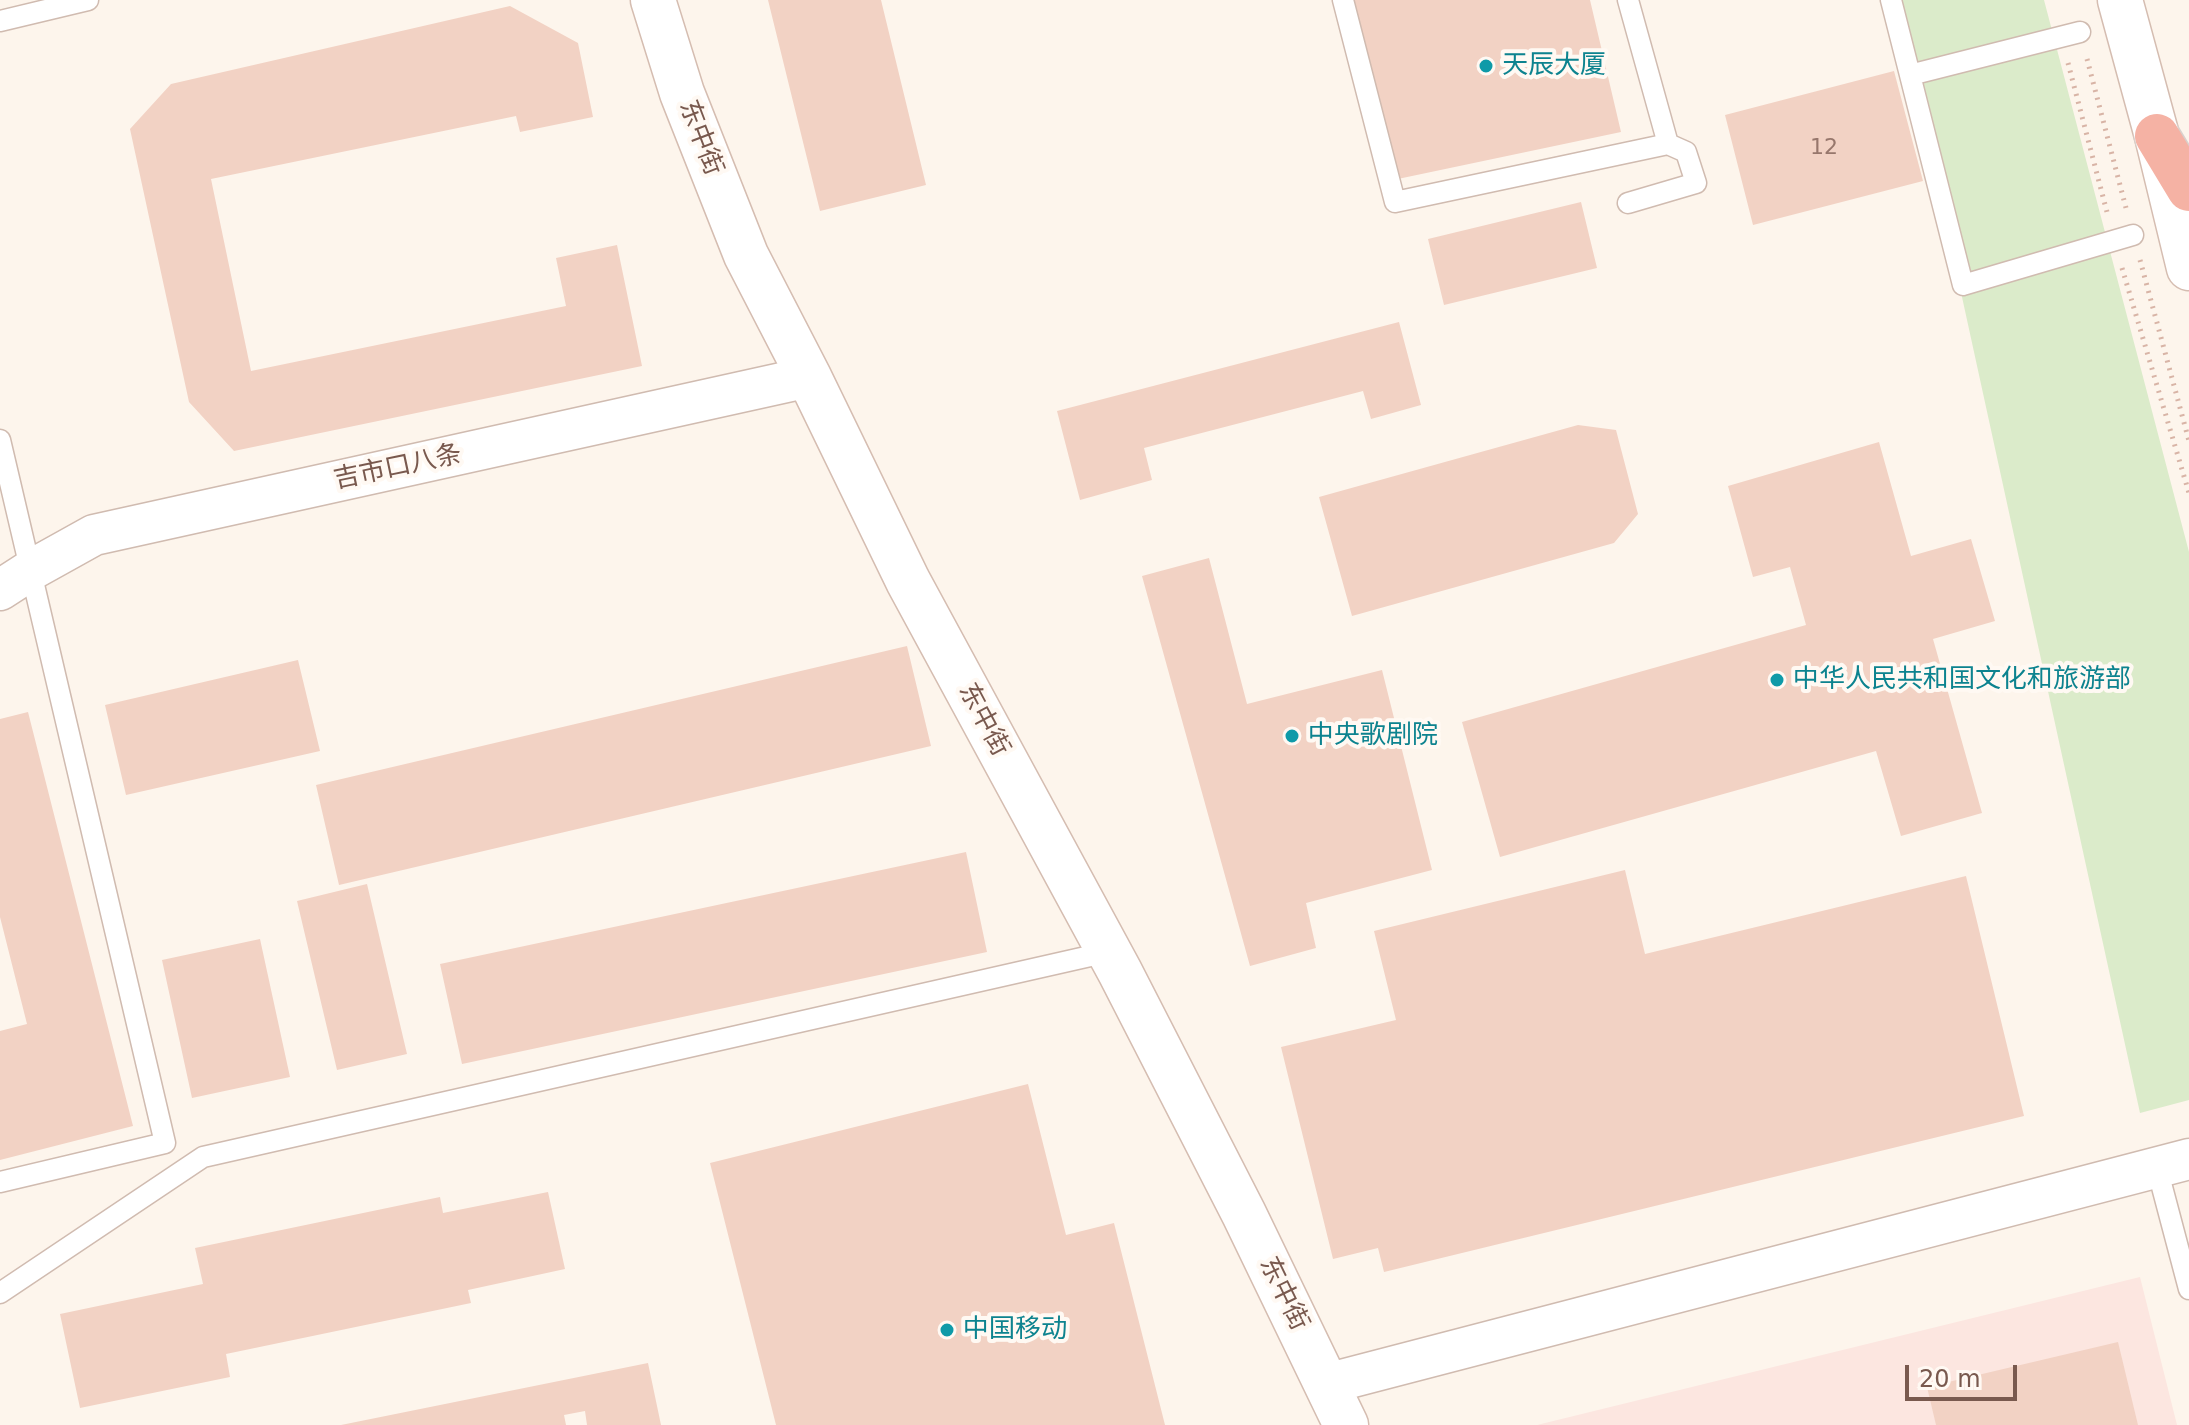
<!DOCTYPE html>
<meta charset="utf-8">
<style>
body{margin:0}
#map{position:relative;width:2189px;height:1425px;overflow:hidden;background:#fdf5ec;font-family:"DejaVu Sans",sans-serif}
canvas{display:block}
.scale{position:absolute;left:1905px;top:1365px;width:112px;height:36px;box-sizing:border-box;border:4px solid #79594e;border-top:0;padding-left:10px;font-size:24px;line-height:28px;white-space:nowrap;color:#79594e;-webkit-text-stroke:6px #fff9f3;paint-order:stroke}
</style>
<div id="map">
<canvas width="2189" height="1425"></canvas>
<div class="scale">20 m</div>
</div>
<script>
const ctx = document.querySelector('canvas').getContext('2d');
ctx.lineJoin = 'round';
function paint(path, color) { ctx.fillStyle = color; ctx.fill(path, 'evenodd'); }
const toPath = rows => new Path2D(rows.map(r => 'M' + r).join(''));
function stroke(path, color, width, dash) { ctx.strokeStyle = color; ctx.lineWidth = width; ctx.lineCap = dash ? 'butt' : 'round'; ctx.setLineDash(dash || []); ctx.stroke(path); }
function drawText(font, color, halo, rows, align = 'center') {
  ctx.font = font + ' "DejaVu Sans","Noto Sans SC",sans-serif'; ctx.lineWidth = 8; ctx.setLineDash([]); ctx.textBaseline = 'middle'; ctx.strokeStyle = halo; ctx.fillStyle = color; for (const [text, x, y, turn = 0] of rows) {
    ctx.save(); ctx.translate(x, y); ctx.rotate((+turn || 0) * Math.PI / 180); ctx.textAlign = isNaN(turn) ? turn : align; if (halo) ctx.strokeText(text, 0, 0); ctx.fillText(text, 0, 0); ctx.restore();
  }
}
paint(toPath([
 [2140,1277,2177,1425,1537,1425]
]), '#fce6e0');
paint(toPath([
 [1895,0,2044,0,2189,552,2189,1100,2140,1113,1909,54]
]), '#dbebca');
paint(toPath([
 [768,0,881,0,926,185,820,211],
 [1352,0,1590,0,1621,132,1393,180],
 [510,6,578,43,593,117,520,132,516,116,211,179,251,371,566,306,556,258,617,245,642,366,234,451,189,402,130,129,171,84],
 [1894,71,1923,181,1753,225,1725,115],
 [1581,202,1597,268,1444,305,1428,239],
 [1399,322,1421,405,1371,419,1363,391,1144,448,1152,480,1080,500,1057,411],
 [1578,425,1616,430,1638,514,1614,543,1352,616,1319,497],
 [1879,442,1911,556,1971,539,1995,621,1933,639,1982,813,1901,836,1876,751,1500,857,1462,722,1806,625,1790,567,1753,577,1728,486],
 [1209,558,1247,704,1382,670,1432,870,1306,903,1316,948,1250,966,1142,576],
 [907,646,931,746,339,885,316,785],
 [298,660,320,751,126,795,105,705],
 [28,712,133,1126,0,1160,0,1031,27,1024,0,917,0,719],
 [966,852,987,952,462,1064,440,964],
 [1625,870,1645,954,1966,876,2024,1116,1384,1272,1378,1248,1333,1259,1281,1047,1396,1020,1374,931],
 [367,884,407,1054,337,1070,297,901],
 [260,939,290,1077,192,1098,162,960],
 [1028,1084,1066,1235,1114,1223,1165,1425,776,1425,710,1163],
 [548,1192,565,1269,468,1290,471,1303,226,1354,230,1377,80,1408,60,1314,203,1284,195,1248,440,1197,443,1213],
 [2118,1342,2138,1425,1936,1425,1927,1387],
 [648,1363,661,1425,587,1425,585,1411,564,1415,566,1425,341,1425]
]), '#f2d2c4');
const lane = toPath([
 [1343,0,1395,202,1668,144,1628,0],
 [1891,0,1910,75,2080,32],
 [0,21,88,0],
 [1910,75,1963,285,2133,235],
 [1628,203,1696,183,1686,152,1668,144],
 [0,440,165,1143,0,1182],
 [2157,1168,2189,1289],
 [0,1293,203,1157,1108,952]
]);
const street = toPath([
 [0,590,31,570,94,535,809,377],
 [1326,1384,2189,1159]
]);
const secondary = toPath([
 [653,0,682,93,746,255,809,377,908,581,1120,972,1244,1214,1346,1425],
 [2120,0,2157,136,2189,268]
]);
const highway = toPath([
 [2157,136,2189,189]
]);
stroke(lane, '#d0bbb0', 23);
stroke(street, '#d0bbb0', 43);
stroke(secondary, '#d5bdb1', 47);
stroke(highway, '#d9d1cd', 47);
stroke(toPath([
 [2087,59,2126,208],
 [2068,63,2108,216],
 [2140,260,2189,441],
 [2122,268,2189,493]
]), '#d8b4a6', 5, [2, 6]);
stroke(lane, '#fff', 20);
stroke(street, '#fff', 40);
stroke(secondary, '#fff', 44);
stroke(highway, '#f5b2a4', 44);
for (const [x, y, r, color] of [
 [1486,66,8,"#0f9aa8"],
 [1777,680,8,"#0f9aa8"],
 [1292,736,8,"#0f9aa8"],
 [947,1330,8,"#0f9aa8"]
]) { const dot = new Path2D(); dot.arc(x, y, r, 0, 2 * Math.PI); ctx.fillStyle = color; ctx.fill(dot); stroke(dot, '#fff9f3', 3); }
drawText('22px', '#97776c', null, [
 ["12",1824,148]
]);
drawText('26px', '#0d838f', '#fff9f3', [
 ["天辰大厦",1502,66],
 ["中华人民共和国文化和旅游部",1793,680],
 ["中央歌剧院",1308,736],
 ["中国移动",963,1330]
], 'left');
drawText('26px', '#79594e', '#fff9f3', [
 ["东中街",700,138,69],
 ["吉市口八条",398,468,-12],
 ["东中街",983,720,62],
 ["东中街",1283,1294,64]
]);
</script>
